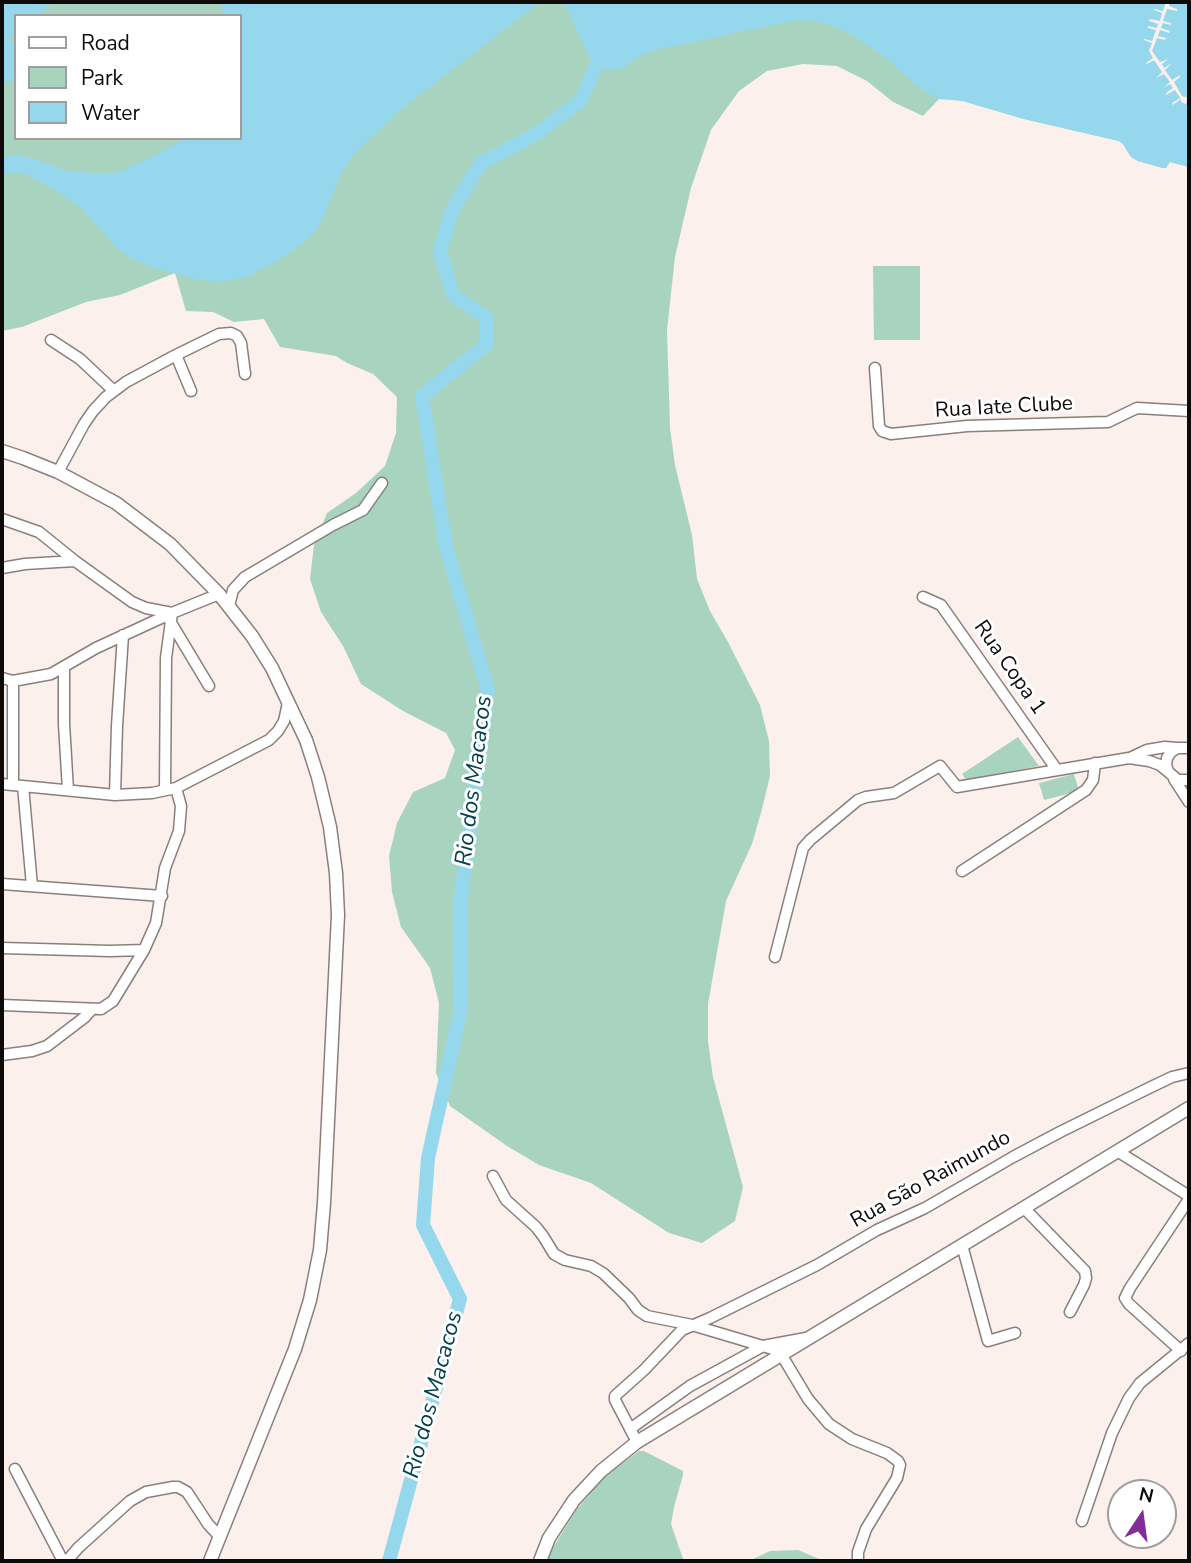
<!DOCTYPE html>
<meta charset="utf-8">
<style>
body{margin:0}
#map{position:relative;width:1191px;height:1563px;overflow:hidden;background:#fbf0ec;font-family:"Nunito Sans",sans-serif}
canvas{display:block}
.frame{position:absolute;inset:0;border:4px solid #0e0a09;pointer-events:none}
.legend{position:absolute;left:14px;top:14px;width:228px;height:126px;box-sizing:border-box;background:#fff;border:2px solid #9f9d9d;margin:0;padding:9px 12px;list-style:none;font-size:21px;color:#0e0a09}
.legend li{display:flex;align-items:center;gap:14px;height:35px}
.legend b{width:35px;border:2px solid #9f9d9d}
.north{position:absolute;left:1107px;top:1479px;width:70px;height:70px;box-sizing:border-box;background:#fff;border:2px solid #9f9d9d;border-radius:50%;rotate:13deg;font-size:19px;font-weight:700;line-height:28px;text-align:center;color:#0e0a09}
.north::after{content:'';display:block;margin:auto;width:24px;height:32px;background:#832b98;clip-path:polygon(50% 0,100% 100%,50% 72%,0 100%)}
</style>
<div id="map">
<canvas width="1191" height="1563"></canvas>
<div class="frame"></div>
<ul class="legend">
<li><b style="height:9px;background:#fff"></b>Road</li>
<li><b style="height:19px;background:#a8d4bf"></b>Park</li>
<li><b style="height:19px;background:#95d7ec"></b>Water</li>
</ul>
<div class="north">N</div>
</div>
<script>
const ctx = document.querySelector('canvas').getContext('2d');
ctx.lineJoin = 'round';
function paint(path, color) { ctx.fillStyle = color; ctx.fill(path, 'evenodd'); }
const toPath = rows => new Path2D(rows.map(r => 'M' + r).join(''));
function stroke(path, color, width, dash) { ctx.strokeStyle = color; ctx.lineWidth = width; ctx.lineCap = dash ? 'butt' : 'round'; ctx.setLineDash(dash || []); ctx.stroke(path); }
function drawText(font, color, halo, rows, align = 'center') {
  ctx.font = font + ' "Nunito Sans",sans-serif'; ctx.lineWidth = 6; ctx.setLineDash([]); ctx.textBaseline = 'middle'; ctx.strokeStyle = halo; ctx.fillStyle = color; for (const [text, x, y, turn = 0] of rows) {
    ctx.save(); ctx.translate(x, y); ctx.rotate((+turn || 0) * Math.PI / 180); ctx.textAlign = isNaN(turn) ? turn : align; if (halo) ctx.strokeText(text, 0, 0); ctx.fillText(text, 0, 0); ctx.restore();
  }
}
paint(toPath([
 [2,2,683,2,797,6,1189,167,1170,162,1166,168,1163,168,1138,161,1131,157,1123,144,1119,141,1024,119,956,99,939,99,923,116,893,102,867,81,837,66,803,64,767,71,739,91,711,130,691,188,675,257,667,330,670,428,675,465,692,535,697,579,710,611,728,642,760,705,769,741,770,776,762,809,752,844,726,901,708,1004,708,1041,713,1077,743,1187,735,1221,702,1243,669,1233,591,1183,539,1165,507,1146,450,1106,436,1073,439,1003,430,968,401,927,392,892,389,856,397,823,413,792,445,778,455,750,446,733,403,711,361,684,343,646,321,612,310,579,314,545,327,513,356,493,385,466,396,433,397,397,373,374,347,363,336,356,280,347,264,319,234,322,213,312,186,311,175,273,120,295,86,302,22,327,2,331],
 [16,16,240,16,240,138,16,138],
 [873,266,920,266,920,340,874,340],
 [1018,737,1039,766,966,780,962,774],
 [1074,774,1079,791,1044,800,1039,783],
 [639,1451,644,1451,683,1471,683,1475,674,1507,671,1524,683,1559,685,1561,546,1561,549,1554,577,1509,604,1477],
 [798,1550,824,1561,749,1561,770,1551]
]), '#a8d4bf');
paint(toPath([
 [2,2,54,2,37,16,16,16,16,31,9,38,16,48,16,75,11,81,4,83,2,83],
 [220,2,540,2,399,111,353,155,341,173,323,218,315,232,301,245,275,262,247,277,219,282,195,279,155,268,134,260,119,250,84,211,63,195,26,174,2,173,2,158,11,155,21,155,69,171,104,174,120,172,136,164,154,156,186,138,240,138,240,16,225,16],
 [564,2,1189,2,1189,167,1170,162,1166,168,1163,168,1138,161,1131,157,1123,144,1119,141,1024,119,963,101,939,99,922,90,882,55,851,34,836,27,815,21,797,20,655,50,639,56,625,67,615,70,605,69,596,66,590,59]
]), '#95d7ec');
paint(toPath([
 [1166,2,1170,2,1169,6,1177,9,1177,11,1167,9,1163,21,1171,23,1171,25,1163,23,1161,28,1170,31,1169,33,1160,30,1158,36,1166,38,1165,40,1157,38,1152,51,1160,62,1168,59,1162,64,1164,68,1172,63,1165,70,1172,80,1180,75,1180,77,1174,82,1182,96,1189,98,1189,101,1187,101,1186,104,1181,102,1181,99,1173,105,1172,103,1180,98,1175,90,1166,95,1166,93,1173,88,1170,84,1163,88,1170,82,1164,74,1156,78,1162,72,1154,60,1147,64,1146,63,1153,58,1149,51,1152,43,1144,40,1144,39,1152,41,1156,30,1148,28,1148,26,1157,28,1158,24,1149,21,1150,19,1160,21,1162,13,1154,10,1154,9,1163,11]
]), '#fbf0ec');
stroke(toPath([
 [389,1561,460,1299,423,1225,428,1158,461,1010,460,904,488,690,446,547,422,396,487,344,487,318,453,295,440,251,452,210,481,163,538,133,581,100,596,66]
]), '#95d7ec', 14);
const minor = toPath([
 [51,340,80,359,114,391],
 [176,355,191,391],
 [875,368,879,426,882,431,891,434,967,426,1108,422,1137,408,1189,411],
 [58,472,84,424,93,411,106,397,126,382,176,355,219,334,231,333,237,336,241,343,245,374],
 [2,519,39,532,75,561,132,602,146,608,172,613,166,658,165,790],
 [2,568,25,564,75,561],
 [923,597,941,605,1057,770],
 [229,606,233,590,245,577,333,525,363,510,382,483],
 [170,621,209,686],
 [64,668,64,724,68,790],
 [2,678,13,681,51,674,96,648,172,613,219,594],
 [13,681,13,785],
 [1130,758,1147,750,1165,747,1177,748],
 [1168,771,1166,765,1167,758,1171,752,1177,748,1189,748],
 [1174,779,1189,802],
 [2,784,115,795,152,793,176,788,269,740,278,731,284,721,288,703],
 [23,786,32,886],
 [115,795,117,726,123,635],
 [962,871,1086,790,1093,780,1095,763],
 [2,884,162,896],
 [2,948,110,951,144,950],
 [775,957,803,848,810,840,858,800,866,797,894,793,940,766,957,787,1129,758,1149,761,1160,765,1178,780,1189,780],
 [2,1005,101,1009,113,1001,144,950,156,923,165,868,179,831,181,806,176,788],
 [2,1055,32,1051,47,1046,85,1017,92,1009],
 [1117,1151,1189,1196],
 [493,1176,506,1200,536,1227,543,1236,554,1254,565,1260,591,1266,603,1273,629,1298,638,1310,647,1316,692,1325,776,1350,781,1354,808,1399,829,1424,852,1439,887,1453,898,1461,900,1465,897,1478,866,1529,858,1552,858,1561],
 [1024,1208,1085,1271,1086,1278,1084,1285,1070,1312],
 [962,1245,988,1341,1015,1333],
 [1181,1351,1129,1304,1125,1298,1130,1288,1189,1199],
 [630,1429,690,1386,763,1346,806,1338],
 [637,1442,615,1400,615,1396,644,1370,682,1330,710,1318,817,1265,877,1230,925,1208,1013,1157,1060,1132,1149,1088,1172,1077,1189,1073],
 [15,1469,63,1561],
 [1082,1521,1112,1433,1129,1398,1140,1383,1189,1343],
 [67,1561,78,1548,130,1501,146,1492,173,1487,178,1487,187,1492,208,1524,220,1537]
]);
const major = toPath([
 [2,451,23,458,58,472,116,503,170,544,219,594,252,636,272,668,306,740,318,777,330,827,336,873,338,915,324,1203,320,1250,310,1300,295,1349,210,1561],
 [540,1561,549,1538,574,1500,601,1471,637,1442,1189,1108]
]);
stroke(minor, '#897f7c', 13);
stroke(major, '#897f7c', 15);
stroke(minor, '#fff', 10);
stroke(major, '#fff', 12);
drawText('21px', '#0e0a09', '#fff', [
 ["Rua Iate Clube",1004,408,-3],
 ["Rua Copa 1",1009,668,55],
 ["Rua São Raimundo",931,1180,-29]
]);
drawText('italic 23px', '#044150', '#fff', [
 ["Rio dos Macacos",475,781,-83],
 ["Rio dos Macacos",434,1395,-75]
]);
</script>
